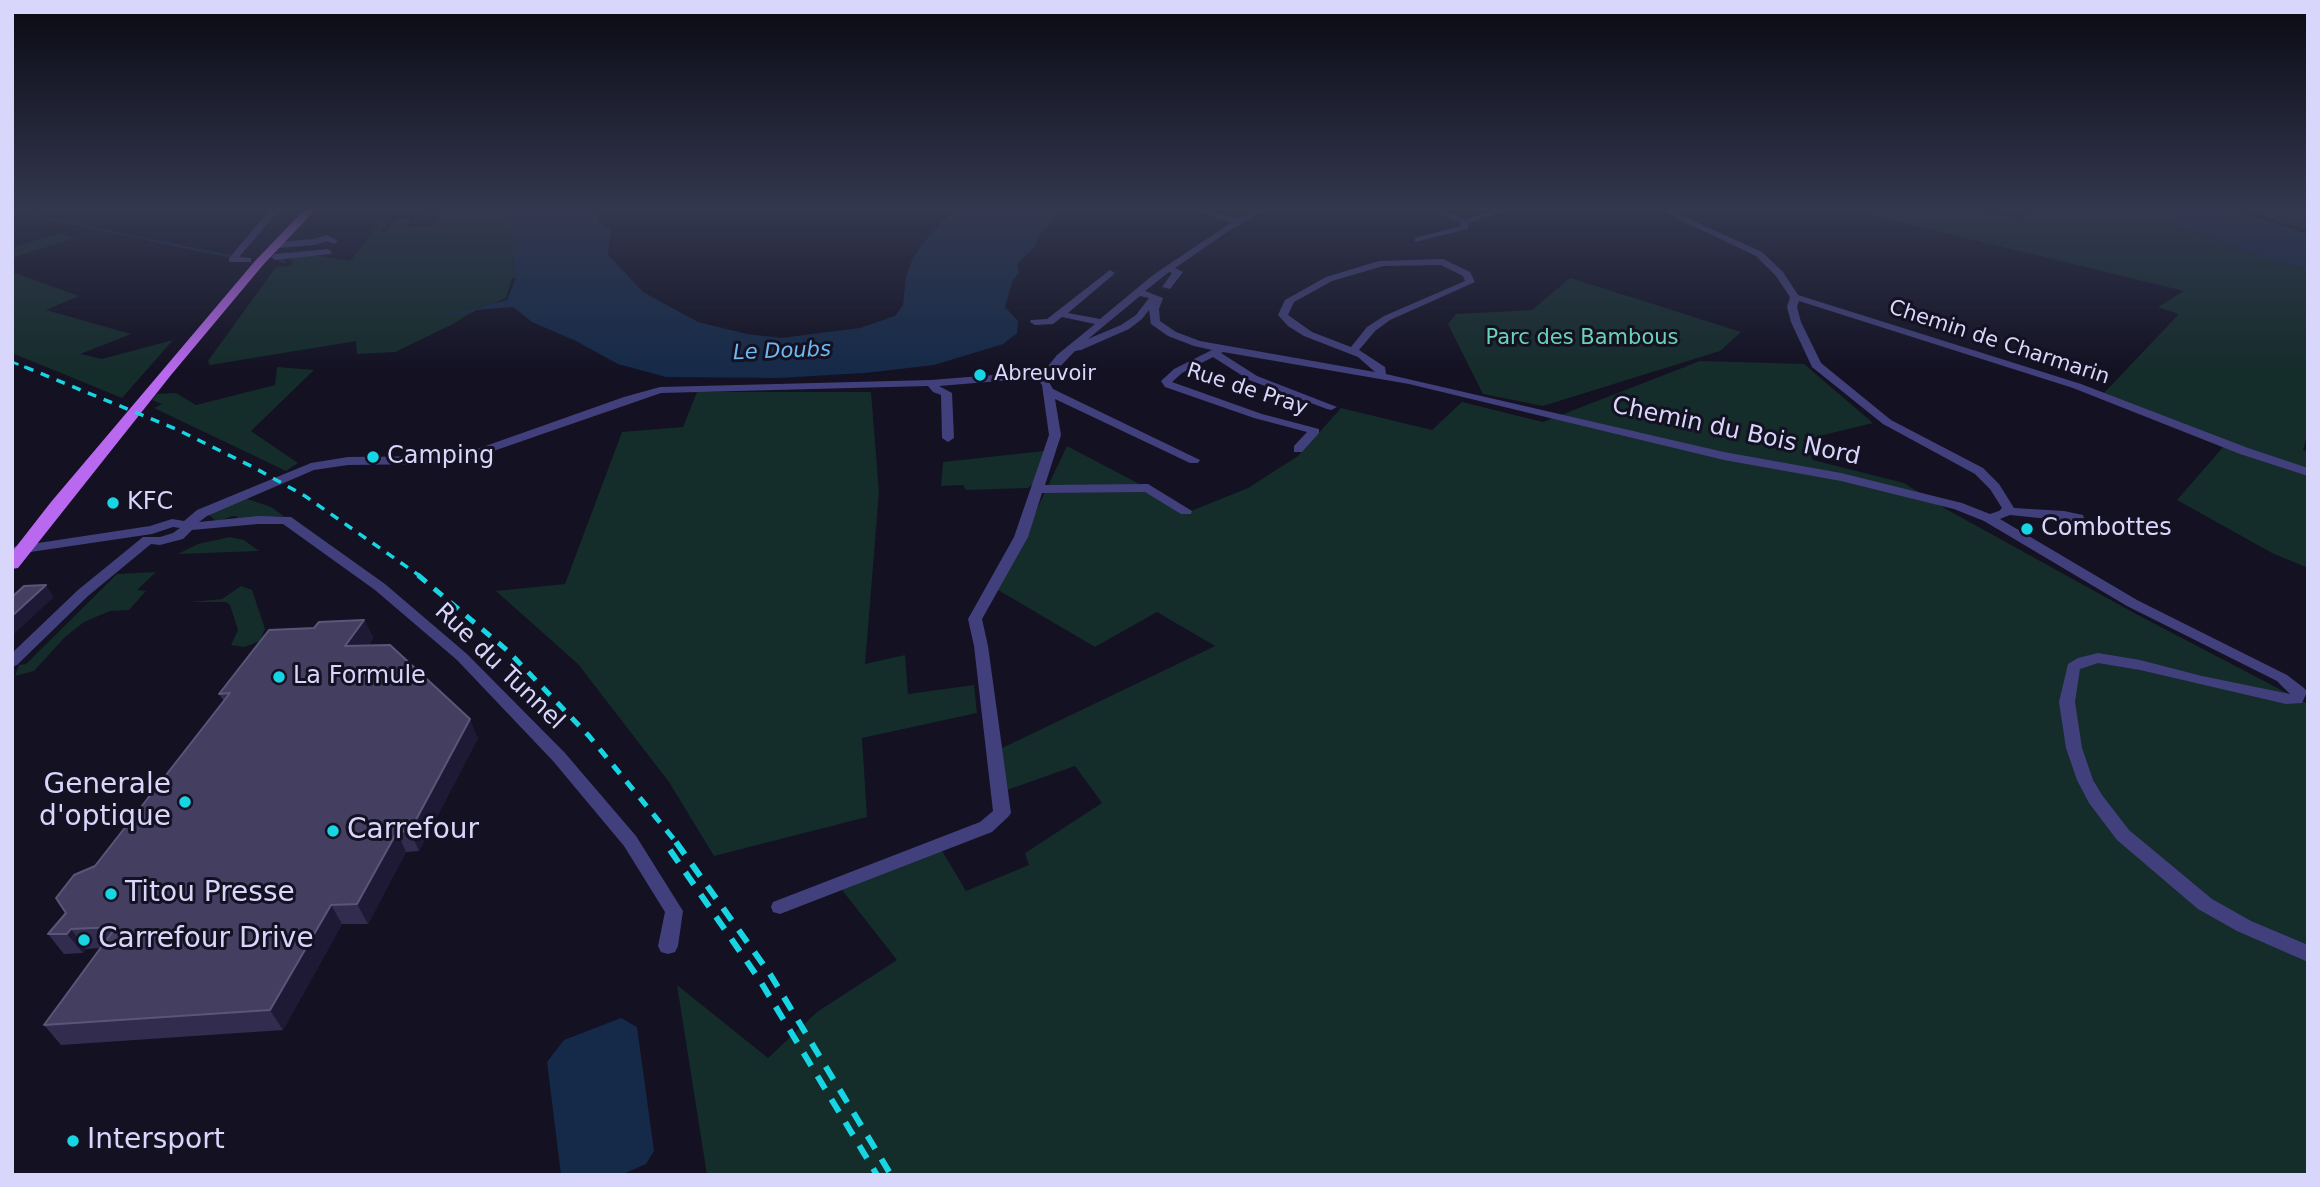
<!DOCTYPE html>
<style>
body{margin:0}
#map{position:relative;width:2320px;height:1187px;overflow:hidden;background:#131122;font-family:"DejaVu Sans",sans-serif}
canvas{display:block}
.frame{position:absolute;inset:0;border:14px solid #d9d6fb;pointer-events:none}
</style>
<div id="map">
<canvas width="2320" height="1187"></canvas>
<div class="frame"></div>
</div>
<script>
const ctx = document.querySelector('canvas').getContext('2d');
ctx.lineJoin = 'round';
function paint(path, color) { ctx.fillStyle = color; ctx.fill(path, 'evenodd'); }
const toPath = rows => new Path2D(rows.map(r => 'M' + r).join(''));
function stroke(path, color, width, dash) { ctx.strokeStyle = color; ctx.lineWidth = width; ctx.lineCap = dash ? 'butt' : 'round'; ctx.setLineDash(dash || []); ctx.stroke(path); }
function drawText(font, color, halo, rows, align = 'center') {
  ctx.font = font + ' "DejaVu Sans",sans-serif'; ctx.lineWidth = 6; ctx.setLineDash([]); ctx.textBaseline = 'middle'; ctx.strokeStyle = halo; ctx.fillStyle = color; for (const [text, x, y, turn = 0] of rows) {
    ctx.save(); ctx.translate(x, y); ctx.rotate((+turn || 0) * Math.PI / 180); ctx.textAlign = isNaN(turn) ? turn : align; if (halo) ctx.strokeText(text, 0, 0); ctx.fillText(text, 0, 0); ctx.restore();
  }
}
paint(toPath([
 [455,208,501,208,500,216,518,244,513,259,516,278,512,278,506,298,493,304,469,310,469,314,453,324,395,352,357,354,356,341,210,365,208,361,276,267,291,266,293,261,288,258,314,255,350,261,381,222,386,224,380,232,387,231,396,219,411,218,407,221,411,221,407,227,435,225,440,216,418,217,422,213,453,210],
 [1842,208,1971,208,2019,218,2036,208,2130,208,2259,256,2308,270,2308,431,2303,450,2308,452,2308,568,2272,553,2177,500,2224,446,2103,394,2179,314,2158,307,2184,291],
 [2239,208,2308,208,2308,230,2296,227],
 [59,234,75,238,12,258,12,247],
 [12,272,79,296,46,310,131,334,80,354,102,359,173,340,122,398,12,353],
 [1570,278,1634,298,1741,332,1720,351,1543,406,1483,394,1448,324,1456,314,1532,310],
 [1700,361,1804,364,1873,423,1803,440,1813,460,1904,483,1946,509,2138,615,2308,704,2308,1175,707,1175,677,985,768,1058,817,1012,897,960,842,890,941,849,966,891,1029,865,1025,853,1102,803,1075,766,1007,790,1000,749,1215,646,1157,612,1095,647,998,590,1067,446,1191,511,1248,488,1284,465,1298,456,1341,408,1432,430,1462,402,1543,422],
 [277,367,314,370,251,431,298,463,286,471,154,408,162,404,152,400,157,394,176,393,196,405,275,385],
 [697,392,871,392,879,492,865,664,905,655,908,694,974,685,977,713,862,738,867,817,714,856,669,782,578,664,496,591,565,584,622,432,683,427],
 [1044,451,1033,484,1028,488,966,490,963,485,941,486,943,462],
 [245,498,271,507,284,516,236,520,237,516,232,516,217,522,207,513],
 [230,537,244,540,259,551,178,554,198,544],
 [156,572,137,590,146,591,129,610,110,611,84,622,65,637,34,671,15,676,19,665,26,664,117,574],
 [241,586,252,590,265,629,260,641,244,647,231,645,238,630,230,605,226,602,190,602,222,599]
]), '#142c2a');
paint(toPath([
 [501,208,594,208,601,215,597,221,611,230,608,255,643,292,698,322,747,334,781,338,860,328,895,316,903,305,906,277,913,258,926,240,955,208,1070,208,1060,211,1040,235,1036,246,1017,264,1019,272,1012,282,1005,307,1018,321,1017,333,1003,344,934,365,865,373,779,378,666,377,618,364,576,341,532,322,513,307,477,310,469,314,469,310,507,300,516,278,513,259,513,248,517,244,500,216],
 [2130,208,2230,208,2308,234,2308,270,2259,256],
 [12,209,124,234,231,255,228,257,196,251,12,211],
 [621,1018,637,1027,654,1151,646,1164,621,1175,561,1175,547,1062,564,1040]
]), '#152a48');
stroke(toPath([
 [277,258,285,262],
 [447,315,474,310]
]), '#152a48', 2.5);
paint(toPath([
 [276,208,286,208,275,215,239,257,251,258,251,262,229,262,229,258,269,211,276,208],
 [1182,208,1195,208,1239,218,1259,208,1269,208,1230,230,1175,268,1183,272,1170,289,1162,287,1172,273,1169,272,1145,291,1163,298,1159,309,1160,321,1176,332,1200,341,1375,372,1358,357,1304,336,1288,326,1278,315,1285,300,1326,277,1379,261,1443,259,1470,272,1475,282,1390,320,1375,331,1359,350,1385,367,1386,374,1724,452,1841,473,1962,503,1990,514,1999,511,2002,508,1990,489,1975,474,1883,424,1812,367,1791,322,1787,307,1790,297,1776,276,1756,256,1655,208,1665,208,1762,252,1783,272,1798,295,2081,384,2248,448,2308,468,2308,476,2240,454,2073,388,1799,301,1797,307,1801,322,1821,363,1891,420,1983,468,1999,484,2014,508,2064,511,2083,515,2084,518,2078,522,2010,515,2000,519,2137,600,2287,675,2304,688,2307,692,2302,703,2286,704,2140,670,2098,663,2080,669,2075,702,2082,748,2093,780,2102,795,2129,830,2212,899,2251,921,2308,945,2308,962,2237,931,2198,909,2117,840,2089,803,2077,780,2066,748,2059,702,2068,664,2078,658,2098,653,2140,660,2202,676,2290,694,2277,681,2127,606,1984,521,1954,509,1841,481,1724,460,1409,384,1223,352,1221,353,1257,376,1337,407,1331,410,1327,409,1249,380,1213,357,1182,373,1172,382,1262,414,1319,429,1319,433,1302,452,1294,452,1294,446,1307,432,1254,418,1165,387,1161,381,1174,369,1212,350,1194,346,1168,336,1151,324,1149,310,1142,319,1129,329,1081,350,1075,351,1051,376,1046,377,1053,389,1200,460,1198,463,1190,463,1055,399,1061,435,1045,485,1148,484,1192,511,1191,514,1181,514,1145,492,1042,493,1028,537,982,619,988,646,1011,813,1008,817,992,832,780,914,773,912,771,907,773,902,980,822,993,811,974,646,968,619,1014,537,1049,435,1042,385,1036,378,939,386,952,393,954,438,948,442,942,438,941,395,933,392,928,386,661,393,479,456,432,464,348,465,314,470,207,516,199,522,258,516,291,517,385,584,467,654,565,753,636,836,683,911,678,946,675,952,668,954,661,952,658,946,665,912,624,846,553,761,457,660,375,590,283,524,258,524,192,530,183,539,160,545,151,544,88,596,17,665,12,667,12,653,78,590,143,537,160,537,173,533,180,528,173,527,152,534,17,554,12,553,12,547,150,526,172,519,184,521,197,510,311,463,348,457,432,456,477,449,624,397,660,387,931,380,1044,371,1057,355,1095,324,1062,317,1053,324,1035,325,1030,322,1031,320,1047,319,1110,270,1115,273,1113,275,1068,313,1100,319,1153,275,1232,222,1182,208],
 [1441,265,1463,276,1465,281,1384,316,1367,327,1351,347,1312,332,1288,315,1294,302,1332,281,1383,266,1441,265],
 [1140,296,1149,298,1136,315,1121,325,1088,339,1140,296],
 [1427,208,1438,208,1465,219,1502,208,1514,208,1469,223,1468,229,1415,242,1415,238,1461,226,1461,223,1427,208],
 [327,235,338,241,334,244,327,241,315,245,278,248,274,245,278,242,314,239,327,235],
 [328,249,332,252,331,254,275,260,271,257,275,254,328,249]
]), '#41407c');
paint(toPath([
 [306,208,317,208,263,265,171,375,18,568,12,569,12,552,51,502,255,261,306,208]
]), '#b969ef');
stroke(toPath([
 [12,362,30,369]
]), '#18d5e4', 2.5, [7, 6]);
stroke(toPath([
 [25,367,176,429,253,467,305,496,420,576]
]), '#18d5e4', 3.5, [9, 8]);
stroke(toPath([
 [418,575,508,651,589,736,677,843]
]), '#18d5e4', 5, [11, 10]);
stroke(toPath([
 [676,842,770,974,891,1175],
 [670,850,759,979,877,1175]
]), '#18d5e4', 6, [15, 12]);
paint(toPath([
 [364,620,373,638,368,646,478,738,419,851,406,852,368,924,342,924,283,1030,61,1045,44,1025,100,948,86,949,83,953,64,954,48,934,66,913,95,866,224,701,219,694,314,628]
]), '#322c4e');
paint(toPath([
 [46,585,54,597,12,636,12,616],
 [364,620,373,638,354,665,345,646],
 [470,719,478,738,419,851,410,831],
 [397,832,406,852,368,924,357,904],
 [331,905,342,924,283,1030,270,1010],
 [71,929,86,949,83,953,67,934]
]), '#1e1935');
const building = toPath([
 [46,585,12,616,12,597,24,586,46,585],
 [364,620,345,646,390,645,470,719,410,831,397,832,357,904,331,905,270,1010,44,1025,116,927,71,929,67,934,48,934,66,913,56,898,74,875,95,866,230,693,219,694,269,630,314,628,319,622,364,620]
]);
paint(building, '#443e61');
stroke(building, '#5b5679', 2);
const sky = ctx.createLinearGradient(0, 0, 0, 374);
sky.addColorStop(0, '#0a0913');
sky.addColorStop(0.56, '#33384f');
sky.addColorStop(1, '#33384f00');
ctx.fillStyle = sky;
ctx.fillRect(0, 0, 2320, 374);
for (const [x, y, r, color] of [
 [980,375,7,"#18d5e4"],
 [373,457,7,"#18d5e4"],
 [113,503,7,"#18d5e4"],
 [2027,529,7,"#18d5e4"],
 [279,677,7,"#18d5e4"],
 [185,802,7,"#18d5e4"],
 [333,831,7,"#18d5e4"],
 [111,894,7,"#18d5e4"],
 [84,940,7,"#18d5e4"],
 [73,1141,7,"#18d5e4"]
]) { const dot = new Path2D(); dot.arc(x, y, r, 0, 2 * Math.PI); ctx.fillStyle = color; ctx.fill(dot); stroke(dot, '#131122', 2.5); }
drawText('21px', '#6ad3b6', '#131122', [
 ["Parc des Bambous",1582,339]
]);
drawText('21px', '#d9d6fb', '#131122', [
 ["Chemin de Charmarin",1999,343,18],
 ["Rue de Pray",1247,390,18]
]);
drawText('italic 21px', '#6fb8f0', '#131122', [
 ["Le Doubs",782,352,-2]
]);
drawText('21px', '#d9d6fb', '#131122', [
 ["Abreuvoir",994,375]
], 'left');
drawText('24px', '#d9d6fb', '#131122', [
 ["Chemin du Bois Nord",1736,432,12],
 ["Rue du Tunnel",499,667,44]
]);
drawText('24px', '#d9d6fb', '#131122', [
 ["Camping",387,457],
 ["KFC",127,503],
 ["Combottes",2041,529],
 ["La Formule",293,677]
], 'left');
drawText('28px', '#d9d6fb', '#131122', [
 ["Generale",171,786,"right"],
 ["d'optique",171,818,"right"],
 ["Carrefour",347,831],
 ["Titou Presse",125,894],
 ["Carrefour Drive",98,940],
 ["Intersport",87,1141]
], 'left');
</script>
